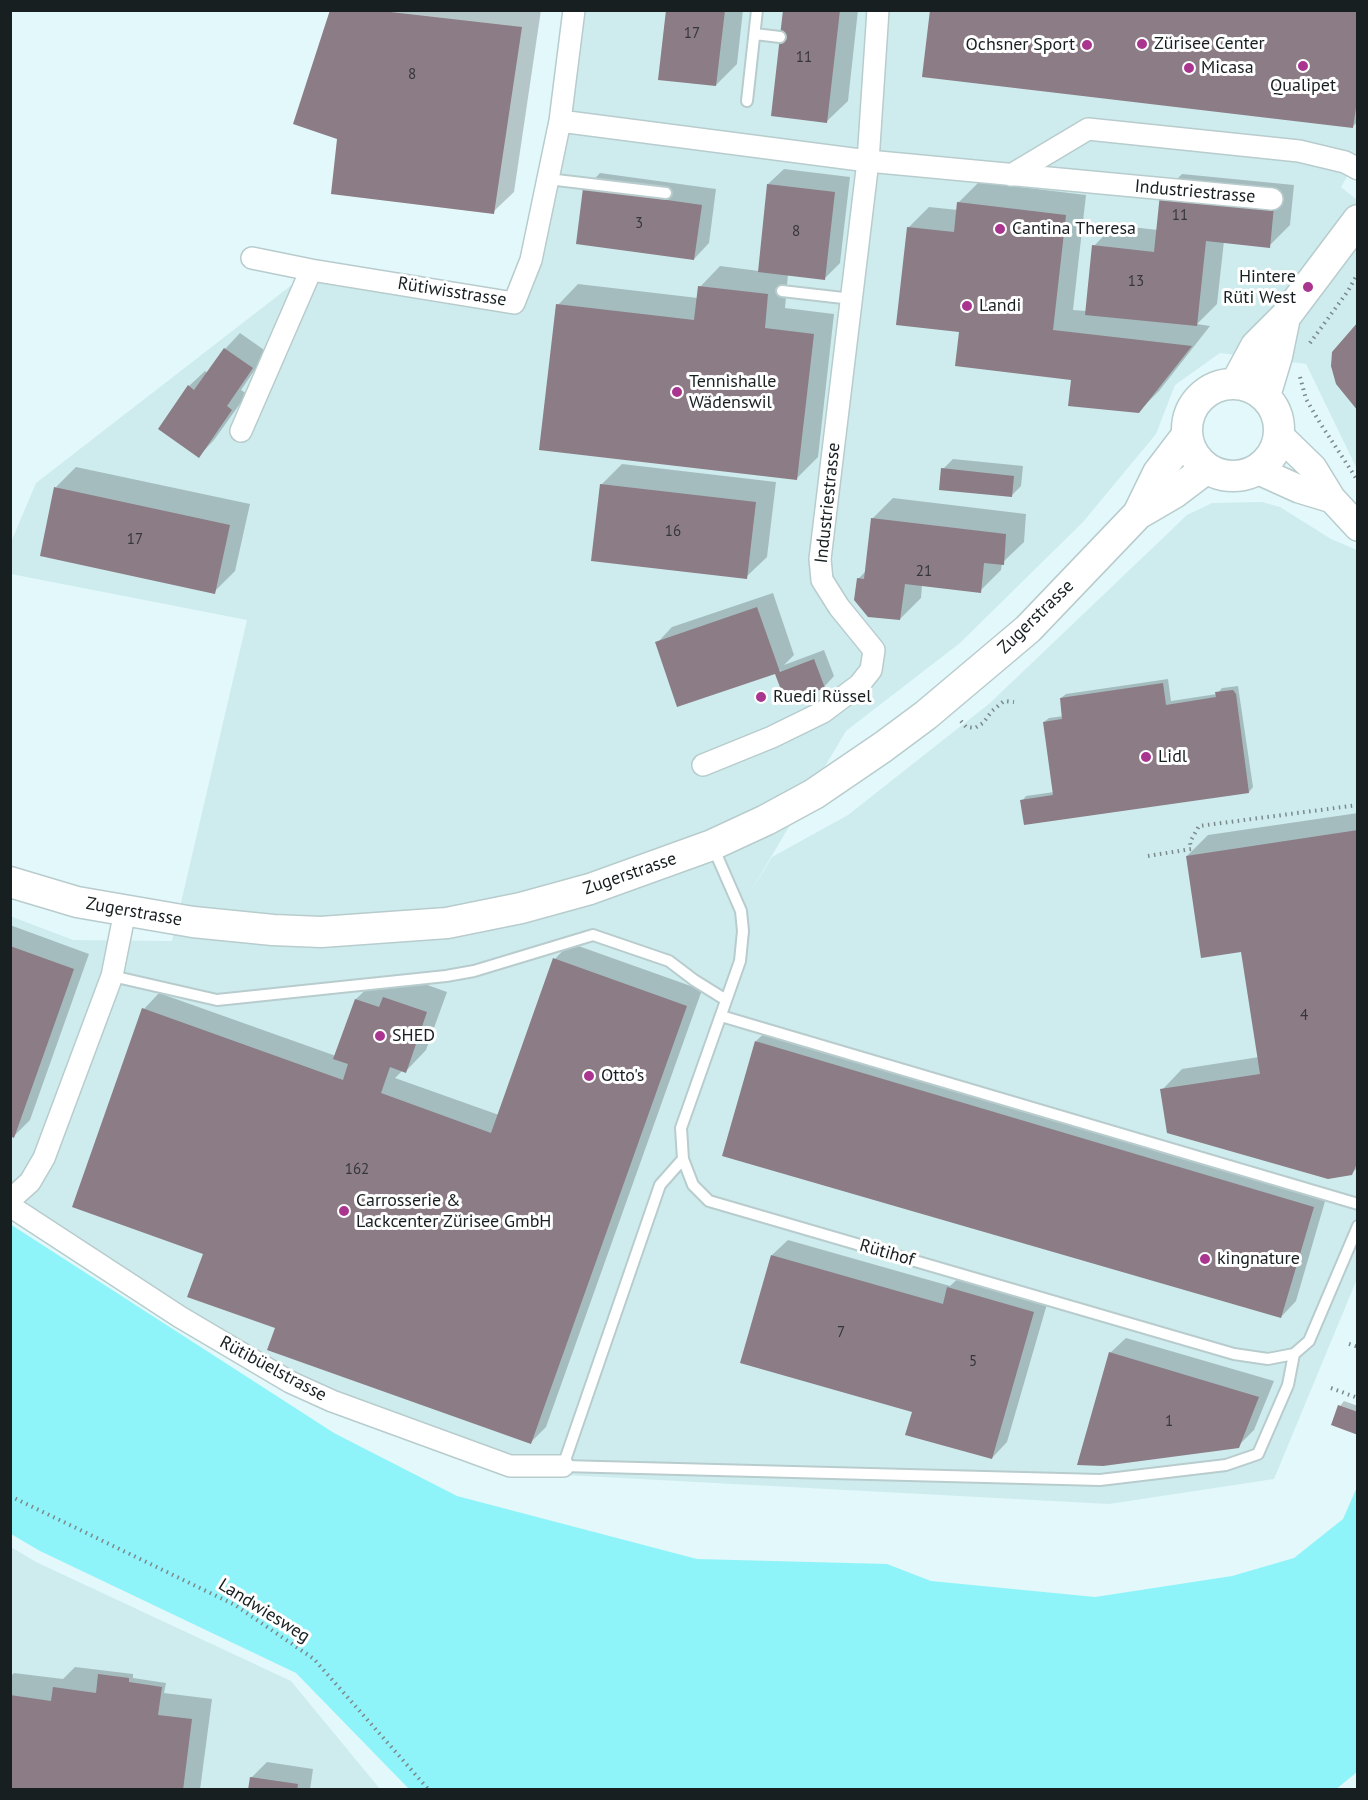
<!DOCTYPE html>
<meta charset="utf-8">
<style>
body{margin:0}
#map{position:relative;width:1368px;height:1800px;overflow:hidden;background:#e3f8fa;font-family:"PT Sans",sans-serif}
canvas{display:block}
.frame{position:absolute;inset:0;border:12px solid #181f20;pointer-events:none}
</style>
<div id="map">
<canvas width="1368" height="1800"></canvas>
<div class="frame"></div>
</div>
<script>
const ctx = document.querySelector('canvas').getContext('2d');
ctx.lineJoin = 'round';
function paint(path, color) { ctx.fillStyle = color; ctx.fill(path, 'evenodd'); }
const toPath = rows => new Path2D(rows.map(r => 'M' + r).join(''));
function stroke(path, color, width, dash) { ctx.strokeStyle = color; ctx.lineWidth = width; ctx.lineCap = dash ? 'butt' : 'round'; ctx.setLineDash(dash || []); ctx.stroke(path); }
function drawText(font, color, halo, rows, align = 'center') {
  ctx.font = font + ' "PT Sans",sans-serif'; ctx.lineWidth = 6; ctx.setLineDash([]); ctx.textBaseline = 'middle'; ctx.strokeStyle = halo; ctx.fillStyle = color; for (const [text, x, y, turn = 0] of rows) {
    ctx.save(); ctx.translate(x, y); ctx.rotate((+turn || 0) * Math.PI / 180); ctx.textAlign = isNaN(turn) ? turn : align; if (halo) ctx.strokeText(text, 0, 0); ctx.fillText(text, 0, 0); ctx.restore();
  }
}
paint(toPath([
 [574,11,1357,11,1357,160,1341,187,1357,200,1357,469,1306,364,1220,353,1175,385,1156,434,1083,522,960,643,846,731,749,894,772,857,848,815,990,703,1187,515,1212,503,1262,502,1280,507,1331,539,1357,550,1357,1279,1274,1479,1109,1504,546,1474,306,1382,11,1199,10,916,73,940,172,941,247,620,11,574,11,542,36,483,311,270,514,303],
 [11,1547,36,1562,291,1681,380,1789,11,1790]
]), '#ceecee');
paint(toPath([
 [10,1224,334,1433,457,1496,697,1559,887,1564,931,1581,1095,1597,1232,1576,1294,1558,1343,1519,1357,1487,1357,1772,1335,1790,409,1789,296,1673,40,1551,11,1534]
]), '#8ff4fa');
paint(toPath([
 [331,10,541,10,514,192,493,212,339,138],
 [668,10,743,10,737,64,716,85],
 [784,10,858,10,848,101,827,121],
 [1358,10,1358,122,1353,126],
 [784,169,850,177,840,263,825,278,788,274,785,308,834,314,818,457,797,478,558,305,578,284,698,298,700,287,720,266,759,271,768,184],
 [600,173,716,189,709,243,694,259,585,189],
 [1182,174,1294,185,1290,225,1269,246,1224,241,1217,304,1197,324,1210,326,1159,391,1138,412,1072,378,961,331,908,228,929,207,958,210,958,203,979,182,1086,195,1073,310,1087,311,1094,246,1114,225,1158,230,1161,195],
 [240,333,267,352,241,390,247,394,214,440,199,456,189,386,205,371,208,373,225,349],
 [953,459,1023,466,1021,486,1011,496,943,469],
 [622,464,776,482,767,557,746,577,601,485],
 [76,467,250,504,235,571,214,592,56,487],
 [893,498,1026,514,1024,542,1002,563,1001,570,980,591,922,585,921,598,900,619,858,579,867,570,872,519],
 [773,593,794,655,784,665,824,650,834,676,824,687,777,675,781,670,678,705,657,643,672,627],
 [1168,679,1171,701,1217,694,1222,688,1238,686,1253,787,1249,792,1022,801,1026,796,1054,792,1044,722,1049,718,1064,716,1061,698,1066,694],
 [1358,813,1358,1167,1351,1174,1162,1090,1182,1069,1259,1057,1242,951,1187,856,1208,835],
 [10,925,89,954,30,1120,14,1136,10,1135],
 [570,943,702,990,546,1427,530,1443,277,1327,204,1253,144,1009,159,993,336,1056,356,999,377,979,405,977,447,992,426,1050,406,1071,402,1071,395,1078,499,1115,555,959],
 [772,1026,1328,1191,1296,1301,1281,1317,756,1041],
 [788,1240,950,1286,964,1273,1049,1297,1007,1442,992,1458,772,1255],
 [1126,1338,1274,1381,1254,1430,1238,1446,1110,1353],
 [1344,1401,1358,1406,1358,1434,1340,1406],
 [75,1667,133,1674,133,1678,166,1683,164,1693,212,1699,200,1790,10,1790,10,1677,14,1673,63,1679],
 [267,1762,313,1769,310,1790,250,1790,251,1778]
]), '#0003');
paint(toPath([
 [330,10,373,10,522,27,494,214,331,194,337,139,293,124],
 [666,10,725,10,716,86,658,80],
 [783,10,840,10,827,123,771,116],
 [930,10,1358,10,1358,94,1353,128,922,77],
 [767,184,835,192,825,280,758,272],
 [583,188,702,205,694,260,576,244],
 [1160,194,1274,206,1270,248,1206,241,1197,326,1085,315,1092,245,1154,252],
 [957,202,1066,215,1053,330,1192,346,1139,413,1068,406,1071,380,955,366,959,332,896,325,907,227,954,232],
 [698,286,768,294,765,328,814,334,797,480,539,450,556,304,694,320],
 [1358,322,1358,411,1336,384,1331,366,1332,352],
 [224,348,253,368,227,406,232,410,199,458,158,429,188,385,194,390],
 [941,468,1014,476,1012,497,939,490],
 [600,484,756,502,747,579,591,561],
 [54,487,230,525,215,594,40,556],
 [871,518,1006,534,1004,565,984,563,981,593,905,584,900,620,868,617,854,600,857,578,864,579],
 [757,607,780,672,814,659,825,688,786,703,775,674,677,707,655,642],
 [1163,683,1166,705,1216,697,1215,692,1233,690,1236,694,1249,793,1024,825,1020,800,1053,795,1043,722,1062,719,1060,698],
 [1358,830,1358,1161,1352,1175,1328,1179,1167,1133,1160,1089,1260,1074,1241,952,1201,958,1186,856],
 [10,946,74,969,14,1138,10,1136],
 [553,958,687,1006,531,1444,267,1350,275,1328,187,1297,203,1254,72,1207,142,1008,343,1080,348,1064,333,1059,355,999,379,1007,383,997,427,1012,406,1073,390,1067,381,1093,491,1133],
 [755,1041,1314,1207,1281,1318,722,1156],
 [771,1255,943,1304,947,1287,1034,1312,992,1459,905,1435,912,1412,740,1363],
 [1109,1352,1259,1397,1239,1448,1103,1466,1077,1465],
 [1338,1405,1358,1412,1358,1435,1331,1425],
 [98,1674,129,1678,129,1682,162,1687,158,1715,192,1719,183,1790,10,1790,10,1695,51,1701,53,1687,96,1693],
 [250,1777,298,1784,297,1790,248,1790]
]), '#8b7c86');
const service = toPath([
 [755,34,780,37],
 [747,101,757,10],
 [548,179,666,193],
 [782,291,852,299],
 [713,847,741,911,743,931,740,961,681,1128,683,1159,693,1185,709,1201,1234,1354,1268,1359,1294,1354,1309,1341,1358,1226],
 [112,976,217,1000,446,976,474,971,593,935,669,961,694,980,726,1000],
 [721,1016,1358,1204],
 [683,1159,660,1185,563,1466,1100,1480,1226,1465,1258,1454,1288,1385,1294,1354]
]);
const minor = toPath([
 [560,121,868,161,1272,199],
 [1011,175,1088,129,1299,151,1345,162,1358,169],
 [252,258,311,270],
 [241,431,311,270,514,303,531,260,560,121,574,10],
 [703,765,772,737,823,712,859,685,871,670,874,650,839,607,822,580,820,559,868,161,878,10],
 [10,1200,30,1182,44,1158,112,976,125,911],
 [10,1206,180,1317,290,1382,332,1401,510,1466,563,1466]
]);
const tertiary = toPath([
 [1280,436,1313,468,1332,499,1358,527],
 [1257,470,1299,489,1332,499]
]);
const secondary = toPath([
 [1236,383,1256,346,1285,317,1358,220],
 '1187 430a46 46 0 1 1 92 0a46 46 0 1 1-92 0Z',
 [1265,396,1277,356,1285,317],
 [1138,514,1174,493,1207,468],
 [10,882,77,902,193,922,273,930,321,932,447,923,521,908,590,889,712,845,766,820,814,794,883,747,926,715,1028,629,1138,514,1158,473,1187,435]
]);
stroke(service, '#b8cccd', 14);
stroke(minor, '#b8cccd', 24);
stroke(tertiary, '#b8cccd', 30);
stroke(secondary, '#b8cccd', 33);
stroke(toPath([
 [1310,343,1348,291,1358,273],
 [1300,377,1306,399,1320,423,1358,481],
 [961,721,966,727,975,728,983,723,992,711,1004,701,1014,702],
 [1148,856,1191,849,1190,842,1199,826,1358,805],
 [1349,1344,1358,1347],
 [1331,1388,1358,1398],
 [10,1496,235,1605,314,1659,429,1790]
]), '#7b898b', 4, [1.5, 4.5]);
stroke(service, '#fff', 10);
stroke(minor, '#fff', 21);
stroke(tertiary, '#fff', 27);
stroke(secondary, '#fff', 30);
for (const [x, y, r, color] of [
 [1142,44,6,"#a9358f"],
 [1087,45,6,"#a9358f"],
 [1303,66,6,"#a9358f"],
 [1189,68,6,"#a9358f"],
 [1000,229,6,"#a9358f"],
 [1308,287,6,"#a9358f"],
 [967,306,6,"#a9358f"],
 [677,392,6,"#a9358f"],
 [761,697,6,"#a9358f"],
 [1146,757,6,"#a9358f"],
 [380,1036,6,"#a9358f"],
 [589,1076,6,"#a9358f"],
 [344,1211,6,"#a9358f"],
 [1205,1259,6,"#a9358f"]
]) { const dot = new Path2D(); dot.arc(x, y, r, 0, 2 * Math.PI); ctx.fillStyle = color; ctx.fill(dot); stroke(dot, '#fff', 2); }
drawText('15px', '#35363a', null, [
 ["17",692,34],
 ["11",804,58],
 ["8",412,75],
 ["11",1180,216],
 ["3",639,224],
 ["8",796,232],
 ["13",1136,282],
 ["16",673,532],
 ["17",135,540],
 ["21",924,572],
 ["4",1304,1016],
 ["162",357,1170],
 ["7",841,1333],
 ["5",973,1362],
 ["1",1169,1422]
]);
drawText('18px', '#181f20', '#fff', [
 ["Zürisee Center",1154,44],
 ["Ochsner Sport",1075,45,"right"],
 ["Micasa",1201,68],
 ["Qualipet",1303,86,"center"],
 ["Cantina Theresa",1012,229],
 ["Hintere",1296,277,"right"],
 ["Rüti West",1296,298,"right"],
 ["Landi",979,306],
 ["Tennishalle",689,382],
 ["Wädenswil",689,403],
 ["Ruedi Rüssel",773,697],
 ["Lidl",1158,757],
 ["SHED",392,1036],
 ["Otto's",601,1076],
 ["Carrosserie &",356,1201],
 ["Lackcenter Zürisee GmbH",356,1222],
 ["kingnature",1217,1259]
], 'left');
drawText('18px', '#181f20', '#fff', [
 ["Industriestrasse",1195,192,5],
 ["Rütiwisstrasse",452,292,9],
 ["Industriestrasse",828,503,-84],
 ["Zugerstrasse",1036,617,-44],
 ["Zugerstrasse",630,874,-19],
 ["Zugerstrasse",134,912,10],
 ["Rütihof",887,1253,16],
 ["Rütibüelstrasse",273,1369,28],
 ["Landwiesweg",264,1611,32]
]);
</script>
